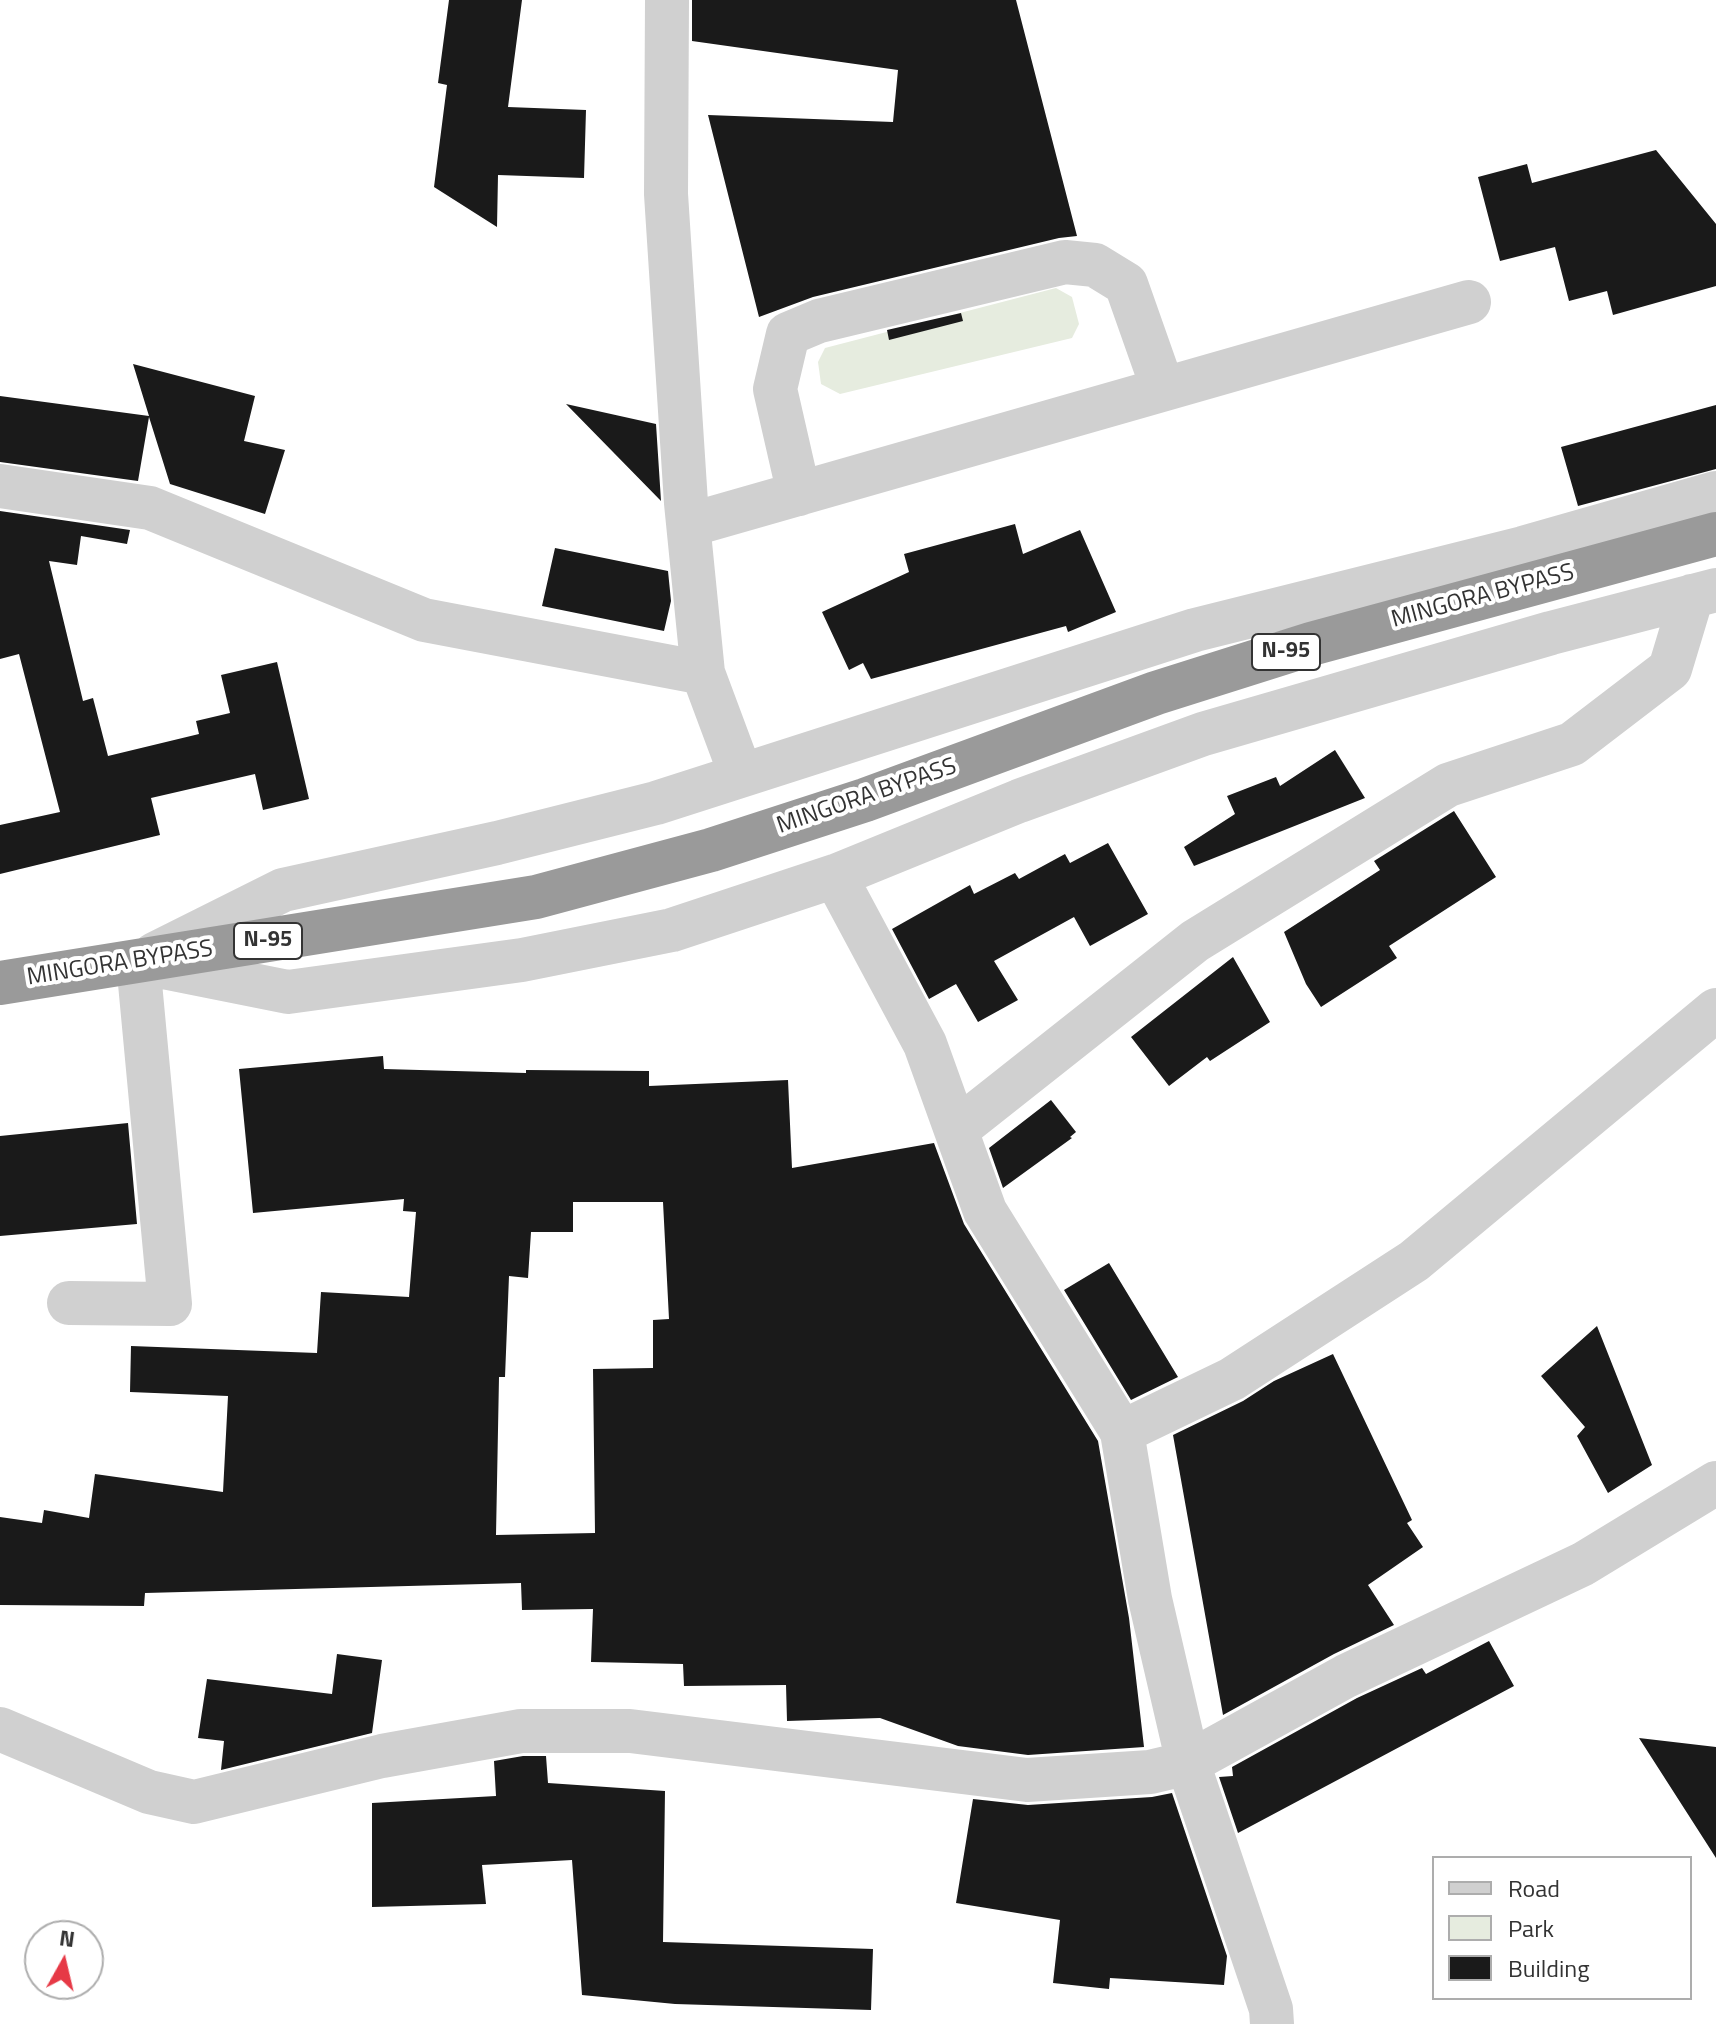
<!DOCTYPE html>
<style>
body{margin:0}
#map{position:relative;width:1716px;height:2024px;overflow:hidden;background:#fff;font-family:"Titillium Web",sans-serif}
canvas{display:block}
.legend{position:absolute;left:1432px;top:1856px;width:260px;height:144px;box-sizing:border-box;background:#fff;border:2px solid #adadad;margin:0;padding:10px 14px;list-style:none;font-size:24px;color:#333}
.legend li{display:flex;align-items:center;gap:16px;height:40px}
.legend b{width:40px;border:2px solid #adadad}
.north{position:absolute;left:24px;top:1920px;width:80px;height:80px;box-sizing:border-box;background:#fff;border:2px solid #adadad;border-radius:50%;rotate:8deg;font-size:22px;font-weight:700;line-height:32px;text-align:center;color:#333}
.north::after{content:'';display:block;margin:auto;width:28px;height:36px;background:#e63946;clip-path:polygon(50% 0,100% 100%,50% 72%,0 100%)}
</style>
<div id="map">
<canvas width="1716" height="2024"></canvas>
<ul class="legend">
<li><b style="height:10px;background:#d0d0d0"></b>Road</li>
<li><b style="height:22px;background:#e6ecdf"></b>Park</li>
<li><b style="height:22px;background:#1a1a1a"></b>Building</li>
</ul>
<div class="north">N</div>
</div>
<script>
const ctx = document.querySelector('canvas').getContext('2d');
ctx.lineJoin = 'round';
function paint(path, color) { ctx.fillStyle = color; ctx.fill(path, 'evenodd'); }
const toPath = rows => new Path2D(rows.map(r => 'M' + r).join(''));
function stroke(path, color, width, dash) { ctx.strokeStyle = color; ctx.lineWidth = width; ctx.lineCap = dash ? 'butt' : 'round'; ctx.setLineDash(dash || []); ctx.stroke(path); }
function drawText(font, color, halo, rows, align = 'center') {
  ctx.font = font + ' "Titillium Web",sans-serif'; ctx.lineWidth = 8; ctx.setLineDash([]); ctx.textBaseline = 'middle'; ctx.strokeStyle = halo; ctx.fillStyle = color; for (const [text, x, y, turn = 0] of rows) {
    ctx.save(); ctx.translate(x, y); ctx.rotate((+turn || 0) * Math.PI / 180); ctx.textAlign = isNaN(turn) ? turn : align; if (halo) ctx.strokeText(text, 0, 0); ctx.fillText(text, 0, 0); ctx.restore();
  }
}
paint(toPath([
 [1056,288,1072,297,1079,324,1072,338,840,394,821,384,818,362,825,348]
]), '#e6ecdf');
paint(toPath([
 [449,0,522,0,508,107,586,110,584,178,498,175,497,227,434,187,447,85,438,83],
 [692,0,1016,0,1077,236,1059,238,813,297,759,317,708,115,893,122,898,70,692,41],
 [1656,150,1716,224,1716,286,1613,315,1607,291,1569,301,1555,247,1500,261,1478,177,1527,164,1532,183],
 [961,313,963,321,889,340,887,330],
 [133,364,255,396,244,441,285,450,265,514,170,484,149,417,138,481,0,462,0,396,149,416],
 [566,404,656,424,661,501],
 [1716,405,1716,469,1578,506,1561,447],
 [0,511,130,530,127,544,81,536,77,565,49,561,83,701,93,698,108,756,199,734,196,721,230,713,221,675,277,662,309,799,263,810,255,774,151,798,160,835,0,874,0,825,60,812,19,654,0,659],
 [1015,524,1023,554,1080,530,1116,612,1068,632,1066,626,871,679,863,663,849,670,822,612,909,572,904,554],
 [555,548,668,571,671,601,664,631,542,606],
 [1335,750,1365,798,1194,866,1184,847,1235,814,1227,796,1276,777,1280,786],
 [1454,811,1496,877,1389,946,1397,958,1321,1007,1306,984,1284,932,1380,870,1374,861],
 [1108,843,1148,914,1090,946,1074,917,994,961,1018,1000,978,1022,956,984,929,999,892,929,970,885,974,894,1015,873,1019,879,1065,854,1070,863],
 [1233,957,1270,1022,1210,1061,1207,1057,1169,1086,1131,1037],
 [383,1056,384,1069,526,1073,526,1070,649,1071,649,1086,788,1080,792,1168,934,1143,964,1224,1098,1441,1129,1618,1144,1747,1028,1755,958,1746,880,1718,787,1721,786,1685,684,1686,683,1664,591,1662,593,1609,522,1610,521,1583,145,1593,144,1606,0,1605,0,1517,42,1523,44,1510,89,1518,95,1474,223,1492,228,1396,130,1392,131,1346,317,1353,321,1292,409,1297,416,1212,403,1211,404,1199,253,1213,239,1069],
 [573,1202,663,1202,669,1319,653,1320,653,1368,593,1369,595,1533,496,1535,499,1377,505,1377,509,1276,528,1278,531,1232,573,1232],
 [1051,1100,1076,1132,1070,1137,1072,1138,1003,1188,989,1148],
 [128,1123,137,1224,0,1236,0,1136],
 [1109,1263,1178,1377,1131,1400,1064,1290],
 [1597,1326,1652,1465,1608,1493,1577,1436,1585,1427,1541,1376],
 [1333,1354,1412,1520,1407,1523,1423,1547,1368,1585,1394,1625,1334,1654,1223,1715,1173,1435,1243,1401,1274,1381],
 [1489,1641,1514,1686,1238,1833,1219,1777,1233,1776,1232,1767,1357,1698,1422,1668,1426,1674],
 [337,1654,382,1660,372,1733,221,1770,224,1741,198,1738,207,1679,332,1694],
 [1639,1738,1716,1747,1716,1858],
 [523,1756,546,1756,548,1783,665,1791,663,1942,873,1949,871,2010,675,2004,582,1995,572,1860,482,1865,486,1904,372,1907,372,1803,496,1796,494,1761],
 [1172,1793,1227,1956,1224,1985,1110,1978,1109,1989,1053,1983,1060,1920,956,1903,973,1799,1028,1805,1152,1797]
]), '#1a1a1a');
stroke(toPath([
 [667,0,666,194,686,503,703,673,741,775],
 [0,486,150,508,424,620,703,673],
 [799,494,775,389,788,334,819,321,1065,262,1095,265,1126,284,1163,389],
 [689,525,1469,302],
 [835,876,925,1044,985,1211,1122,1432,1150,1599,1188,1763,1271,2009,1272,2024],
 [155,954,283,890,497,843,656,803,1195,630,1523,548,1716,493],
 [138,962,288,992,522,960,672,930,835,876,1019,801,1203,734,1551,633,1716,590],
 [956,1130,1195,941,1448,785,1572,744,1670,669,1692,596],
 [69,1303,170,1304,138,962],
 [1122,1432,1232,1379,1414,1261,1716,1010],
 [0,1729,149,1792,194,1802,382,1756,521,1731,630,1731,1027,1780,1150,1772,1188,1763,1346,1676,1583,1564,1716,1483]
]), '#d0d0d0', 44);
stroke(toPath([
 [0,983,536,897,711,850,865,800,1156,693,1311,644,1716,534]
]), '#9a9a9a', 44);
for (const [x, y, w] of [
 [1286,652,68],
 [268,941,68]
]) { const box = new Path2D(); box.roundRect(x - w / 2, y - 18, w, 36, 6); ctx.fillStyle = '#fff'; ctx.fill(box); stroke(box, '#333', 2); }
drawText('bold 22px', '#333', null, [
 ["N-95",1286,652],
 ["N-95",268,941]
]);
drawText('24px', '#333', '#fff', [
 ["MINGORA BYPASS",1483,597,-15],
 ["MINGORA BYPASS",867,797,-19],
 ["MINGORA BYPASS",120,964,-9]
]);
</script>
